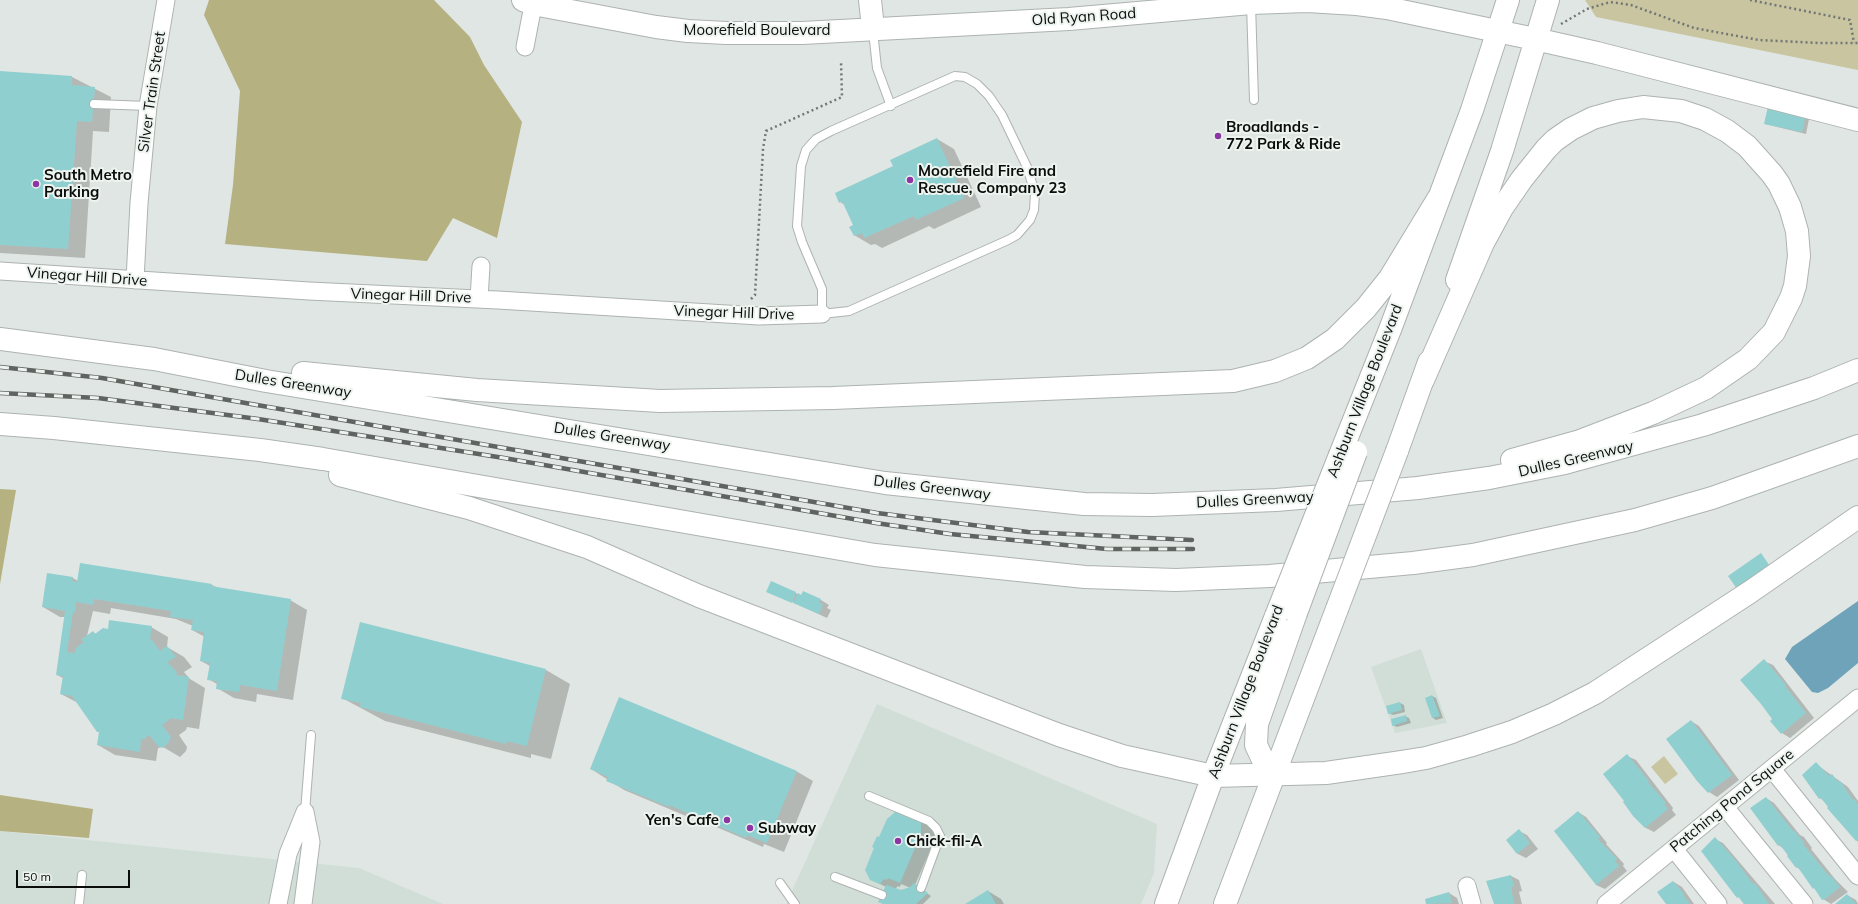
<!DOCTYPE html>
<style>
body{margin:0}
#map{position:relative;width:1858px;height:904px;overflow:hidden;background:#e0e6e3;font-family:Mulish,sans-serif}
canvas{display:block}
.scale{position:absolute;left:16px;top:870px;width:114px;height:18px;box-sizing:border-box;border:2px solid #0b0d0c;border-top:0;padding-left:5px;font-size:12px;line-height:14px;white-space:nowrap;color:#0b0d0c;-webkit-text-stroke:3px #edf4f0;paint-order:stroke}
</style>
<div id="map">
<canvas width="1858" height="904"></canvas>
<div class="scale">50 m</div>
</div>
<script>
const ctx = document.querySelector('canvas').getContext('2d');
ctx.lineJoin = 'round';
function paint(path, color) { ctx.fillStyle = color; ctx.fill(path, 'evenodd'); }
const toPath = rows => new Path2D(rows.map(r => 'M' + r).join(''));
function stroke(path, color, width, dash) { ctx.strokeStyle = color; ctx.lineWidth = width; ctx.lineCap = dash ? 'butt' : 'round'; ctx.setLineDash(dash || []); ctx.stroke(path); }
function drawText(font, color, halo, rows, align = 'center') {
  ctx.font = font + ' Mulish,sans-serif'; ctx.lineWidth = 4; ctx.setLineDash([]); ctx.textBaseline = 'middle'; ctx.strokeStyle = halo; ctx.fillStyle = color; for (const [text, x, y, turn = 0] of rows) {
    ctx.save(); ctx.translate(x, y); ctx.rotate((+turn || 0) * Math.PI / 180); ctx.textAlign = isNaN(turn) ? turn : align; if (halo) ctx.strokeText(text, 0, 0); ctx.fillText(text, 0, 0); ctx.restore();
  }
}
paint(toPath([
 [1421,649,1447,723,1395,733,1371,667],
 [877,704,1157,824,1154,873,1141,904,786,904],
 [0,831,359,868,443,904,0,904]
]), '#d0ded7');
paint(toPath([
 [1585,0,1858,0,1858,70,1596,17],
 [1664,756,1678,774,1665,784,1651,767]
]), '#c8c5a0');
paint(toPath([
 [209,0,434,0,470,37,484,65,522,122,497,238,453,218,427,261,225,244,233,185,240,91,204,15],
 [0,489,16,490,0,584],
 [0,795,93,809,89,838,0,831]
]), '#b5b181');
paint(toPath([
 [1858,601,1858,663,1828,688,1818,693,1812,692,1785,659,1792,647]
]), '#6ea3b9');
paint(toPath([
 [0,72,72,77,111,97,109,132,93,131,85,258,0,253],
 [1812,104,1806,134,1765,124],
 [937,139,954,149,981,207,934,229,929,226,882,248,875,244,871,245,854,235,854,225,845,205,840,202],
 [48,574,73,578,78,581,212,585,218,588,290,600,307,610,293,700,257,694,256,702,234,698,217,688,217,684,208,679,210,666,201,661,205,637,192,630,193,626,176,619,111,608,110,614,93,611,87,636,93,632,96,634,151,627,168,637,167,647,184,657,192,667,184,672,190,679,205,688,199,729,187,727,186,730,179,735,187,747,186,751,180,757,163,747,158,748,156,761,115,755,98,745,100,732,78,703,61,694,63,678,57,675,65,617,60,617,43,607],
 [772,583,800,595,821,600,829,605,827,608,831,610,827,618,768,591],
 [1764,661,1773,665,1814,718,1790,738,1782,733,1771,721,1774,719],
 [546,670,570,684,551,759,531,754,531,758,385,721,342,698],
 [1432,696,1436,698,1443,718,1436,720,1433,718],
 [1400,703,1404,705,1405,712,1393,715,1389,713],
 [1405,716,1409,718,1411,723,1397,727,1393,725],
 [1691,721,1699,726,1739,780,1717,797,1709,792],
 [1627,756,1636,760,1673,808,1672,810,1676,815,1654,832,1646,828,1634,815],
 [1816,764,1848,787,1858,801,1858,842,1825,802,1820,798],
 [591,769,796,771,813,781,784,852,764,844,763,847,686,814,686,816,624,790],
 [1766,798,1774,803,1800,835,1804,837,1812,848,1811,849,1835,879,1848,892,1831,904,1823,899,1801,870,1796,867,1783,848,1778,845],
 [897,809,934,827,934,841,915,885,931,896,923,904,884,904,886,887,870,879,880,838],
 [901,884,911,888,901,891,895,889,898,886,900,887],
 [1578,812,1586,817,1607,843,1606,844,1624,864,1623,866,1627,871,1605,889,1596,885],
 [1519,831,1527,835,1538,849,1526,858,1518,854,1507,840],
 [1715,839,1723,843,1775,904,1744,904,1703,851],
 [1511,876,1519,880,1522,891,1519,892,1522,904,1495,904,1487,882],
 [1674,882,1682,887,1694,904,1667,904],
 [988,891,1001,899,1004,904,967,904],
 [1449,893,1457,898,1459,904,1427,904,1426,900],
 [1847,895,1856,900,1858,904,1837,904]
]), '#0003');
paint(toPath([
 [0,71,72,76,72,85,95,87,92,122,77,121,68,249,0,245],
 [1771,93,1809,101,1802,132,1764,124],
 [937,138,964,198,916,220,914,216,864,238,862,233,854,236,849,227,853,225,842,201,839,203,835,193,893,166,890,160],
 [1761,553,1778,578,1746,602,1728,576],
 [80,563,212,584,211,586,291,599,277,691,240,685,239,692,216,689,217,681,207,680,210,663,200,661,204,632,191,630,193,620,170,617,171,611,94,599,93,605,76,602,75,612,73,612,67,652,75,653,76,648,84,642,81,640,93,631,95,634,103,628,108,629,109,620,152,626,150,639,152,640,160,651,167,646,176,657,167,662,177,672,176,675,189,677,183,720,170,718,169,720,162,725,171,737,169,742,163,748,158,746,149,735,144,739,141,739,140,752,97,745,99,732,97,732,72,696,60,694,63,676,56,675,65,611,42,607,47,573,73,577,72,581,77,582],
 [771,581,796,592,792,603,766,592],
 [803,591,821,599,819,603,823,604,819,614,793,603,798,593,801,595],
 [360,622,546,669,527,746,507,741,506,744,360,707,361,703,341,699],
 [1764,659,1786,685,1785,686,1806,713,1781,734,1770,721,1772,719,1761,704,1740,680],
 [1432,695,1440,716,1432,718,1425,698],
 [619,697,797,771,767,843,747,835,746,838,669,805,669,807,606,781,608,777,590,769],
 [1400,702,1402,710,1388,714,1386,706],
 [1406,715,1407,721,1392,726,1391,719],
 [1691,720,1732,775,1708,793,1697,781,1666,739],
 [1627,754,1649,781,1648,782,1666,803,1664,804,1668,809,1645,828,1633,816,1623,802,1624,801,1603,774],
 [1816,762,1829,776,1832,774,1838,782,1840,781,1853,800,1854,799,1858,804,1858,840,1856,841,1827,808,1828,807,1821,798,1819,799,1802,775],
 [1766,797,1794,832,1795,831,1804,843,1803,844,1829,876,1830,875,1840,887,1825,899,1822,900,1814,888,1813,889,1797,866,1796,868,1787,856,1788,855,1779,844,1778,846,1750,808],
 [896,808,921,818,921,834,900,883,888,878,887,880,884,879,880,884,870,880,865,870,874,848,872,847,877,836,879,837,887,819,894,813],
 [1578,811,1600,837,1598,839,1617,859,1615,861,1619,866,1596,885,1554,831],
 [1519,829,1530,843,1517,854,1506,840],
 [1715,837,1737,862,1753,884,1755,883,1769,904,1744,904,1739,897,1737,898,1701,851],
 [1511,875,1514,886,1511,887,1514,904,1494,904,1486,881],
 [1673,881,1684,894,1683,895,1690,904,1666,904,1657,892],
 [914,883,928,893,916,904,883,904,878,902,886,885,901,890,910,887],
 [988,890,996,904,965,904],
 [1449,892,1452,903,1426,904,1425,899],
 [1847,894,1856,904,1835,904]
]), '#90cfcf');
const lane = toPath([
 [1251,4,1254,100],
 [873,31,877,68,891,106],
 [955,76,965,77,977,84,989,96,1002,115,1027,167,1035,193,1034,210,1030,220,1017,235,1008,240,849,311,822,314,822,289,802,242,797,226,801,166,806,150,816,139,831,131,955,76],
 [94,104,148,106],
 [869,796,929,821,936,828,940,836,921,888],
 [305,812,311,735],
 [835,877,882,895],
 [780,883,795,904],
 [79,904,82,875]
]);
const street = toPath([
 [525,47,534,0],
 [0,271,309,291,498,300,759,316,822,314],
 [135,280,139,203,148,106,166,0],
 [479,299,481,266],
 [1772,769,1858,876],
 [1725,807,1804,904],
 [1674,849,1718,904],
 [1467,886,1472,904],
 [278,904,288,854,305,812],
 [303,904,311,842,305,812],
 [1606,904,1858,698]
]);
const secondary = toPath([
 [523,0,533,4,656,27,688,31,726,33,802,33,1069,19,1251,3,1307,1,1357,4,1387,8,1535,39],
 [870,0,873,28],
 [1457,280,1502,151,1548,0],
 [1397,451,1429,362],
 [1340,455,1391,327,1472,110,1508,0],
 [1275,774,1263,760,1256,745,1257,724,1296,613],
 [1166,904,1213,776,1276,616],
 [1225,904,1337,609]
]);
const highway = toPath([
 [1535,39,1597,53,1858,120],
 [0,339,154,359,266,381,885,483,1084,504,1152,505,1276,500,1418,488,1489,478,1565,463,1703,425,1814,388,1858,370],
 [303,373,477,390,660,401,833,398,1233,381,1275,371,1307,358,1335,339,1366,308,1390,278,1438,199],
 [1423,380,1483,243,1502,208,1522,179,1546,149,1555,140,1571,129,1593,118,1618,111,1643,107,1681,111,1705,119,1727,131,1747,146,1772,174,1779,184,1790,207,1797,231,1799,256,1795,286,1791,298,1774,332,1748,359,1706,388,1653,413,1580,441,1512,460],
 [0,424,54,428,260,450,323,459,875,555,1085,577,1176,580,1270,576,1413,563,1473,555,1635,520,1712,498,1858,446],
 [340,475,469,508,587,547,699,596,1059,735,1122,756,1213,776,1326,773,1402,762,1426,758,1469,746,1512,732,1554,714,1595,693,1750,592,1858,517]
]);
stroke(lane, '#adb3b0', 10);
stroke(street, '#adb3b0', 19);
stroke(secondary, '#adb3b0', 24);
stroke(highway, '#adb3b0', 24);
stroke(toPath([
 [1750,0,1850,20,1854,43],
 [1561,24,1587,9,1610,2,1631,5,1694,28,1759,40,1820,43,1858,43],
 [751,299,755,295,763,149,766,131,842,97,841,61]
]), '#727674', 2.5, [2, 3]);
stroke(lane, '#fff', 8);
stroke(street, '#fff', 17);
stroke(secondary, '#fff', 22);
stroke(highway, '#fff', 22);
const rail = toPath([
 [0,367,102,378,877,513,1028,532,1192,540],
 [0,393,98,398,258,419,504,458,876,523,950,534,1107,549,1193,549]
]);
stroke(rail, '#5f6361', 4.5);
stroke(rail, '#edf4f0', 3, [9]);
const secondaryBridge = toPath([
 [1337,609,1397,451],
 [1296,613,1356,452],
 [1276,616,1340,455]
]);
stroke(secondaryBridge, '#adb3b0', 24, []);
stroke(secondaryBridge, '#fff', 22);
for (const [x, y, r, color] of [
 [1218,136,4,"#8c36a3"],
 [910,180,4,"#8c36a3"],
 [36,184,4,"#8c36a3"],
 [727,820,4,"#8c36a3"],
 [750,828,4,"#8c36a3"],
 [898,841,4,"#8c36a3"]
]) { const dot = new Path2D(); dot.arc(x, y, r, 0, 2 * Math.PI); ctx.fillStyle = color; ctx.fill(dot); stroke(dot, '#edf4f0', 1.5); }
drawText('15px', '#0b0d0c', '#edf4f0', [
 ["Old Ryan Road",1084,17,-4],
 ["Moorefield Boulevard",757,30],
 ["Silver Train Street",152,92,-82],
 ["Vinegar Hill Drive",87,277,4],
 ["Vinegar Hill Drive",411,296,2],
 ["Vinegar Hill Drive",734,313,2],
 ["Dulles Greenway",293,384,9],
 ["Ashburn Village Boulevard",1365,391,-69],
 ["Dulles Greenway",612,437,9],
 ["Dulles Greenway",1576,459,-13],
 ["Dulles Greenway",932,488,7],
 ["Dulles Greenway",1255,500,-3],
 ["Ashburn Village Boulevard",1246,692,-69],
 ["Patching Pond Square",1732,801,-39]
]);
drawText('bold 15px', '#0b0d0c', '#edf4f0', [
 ["Broadlands -",1226,127],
 ["772 Park & Ride",1226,144],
 ["Moorefield Fire and",918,171],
 ["Rescue, Company 23",918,188],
 ["South Metro",44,175],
 ["Parking",44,192],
 ["Yen's Cafe",719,820,"right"],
 ["Subway",758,828],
 ["Chick-fil-A",906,841]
], 'left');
</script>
